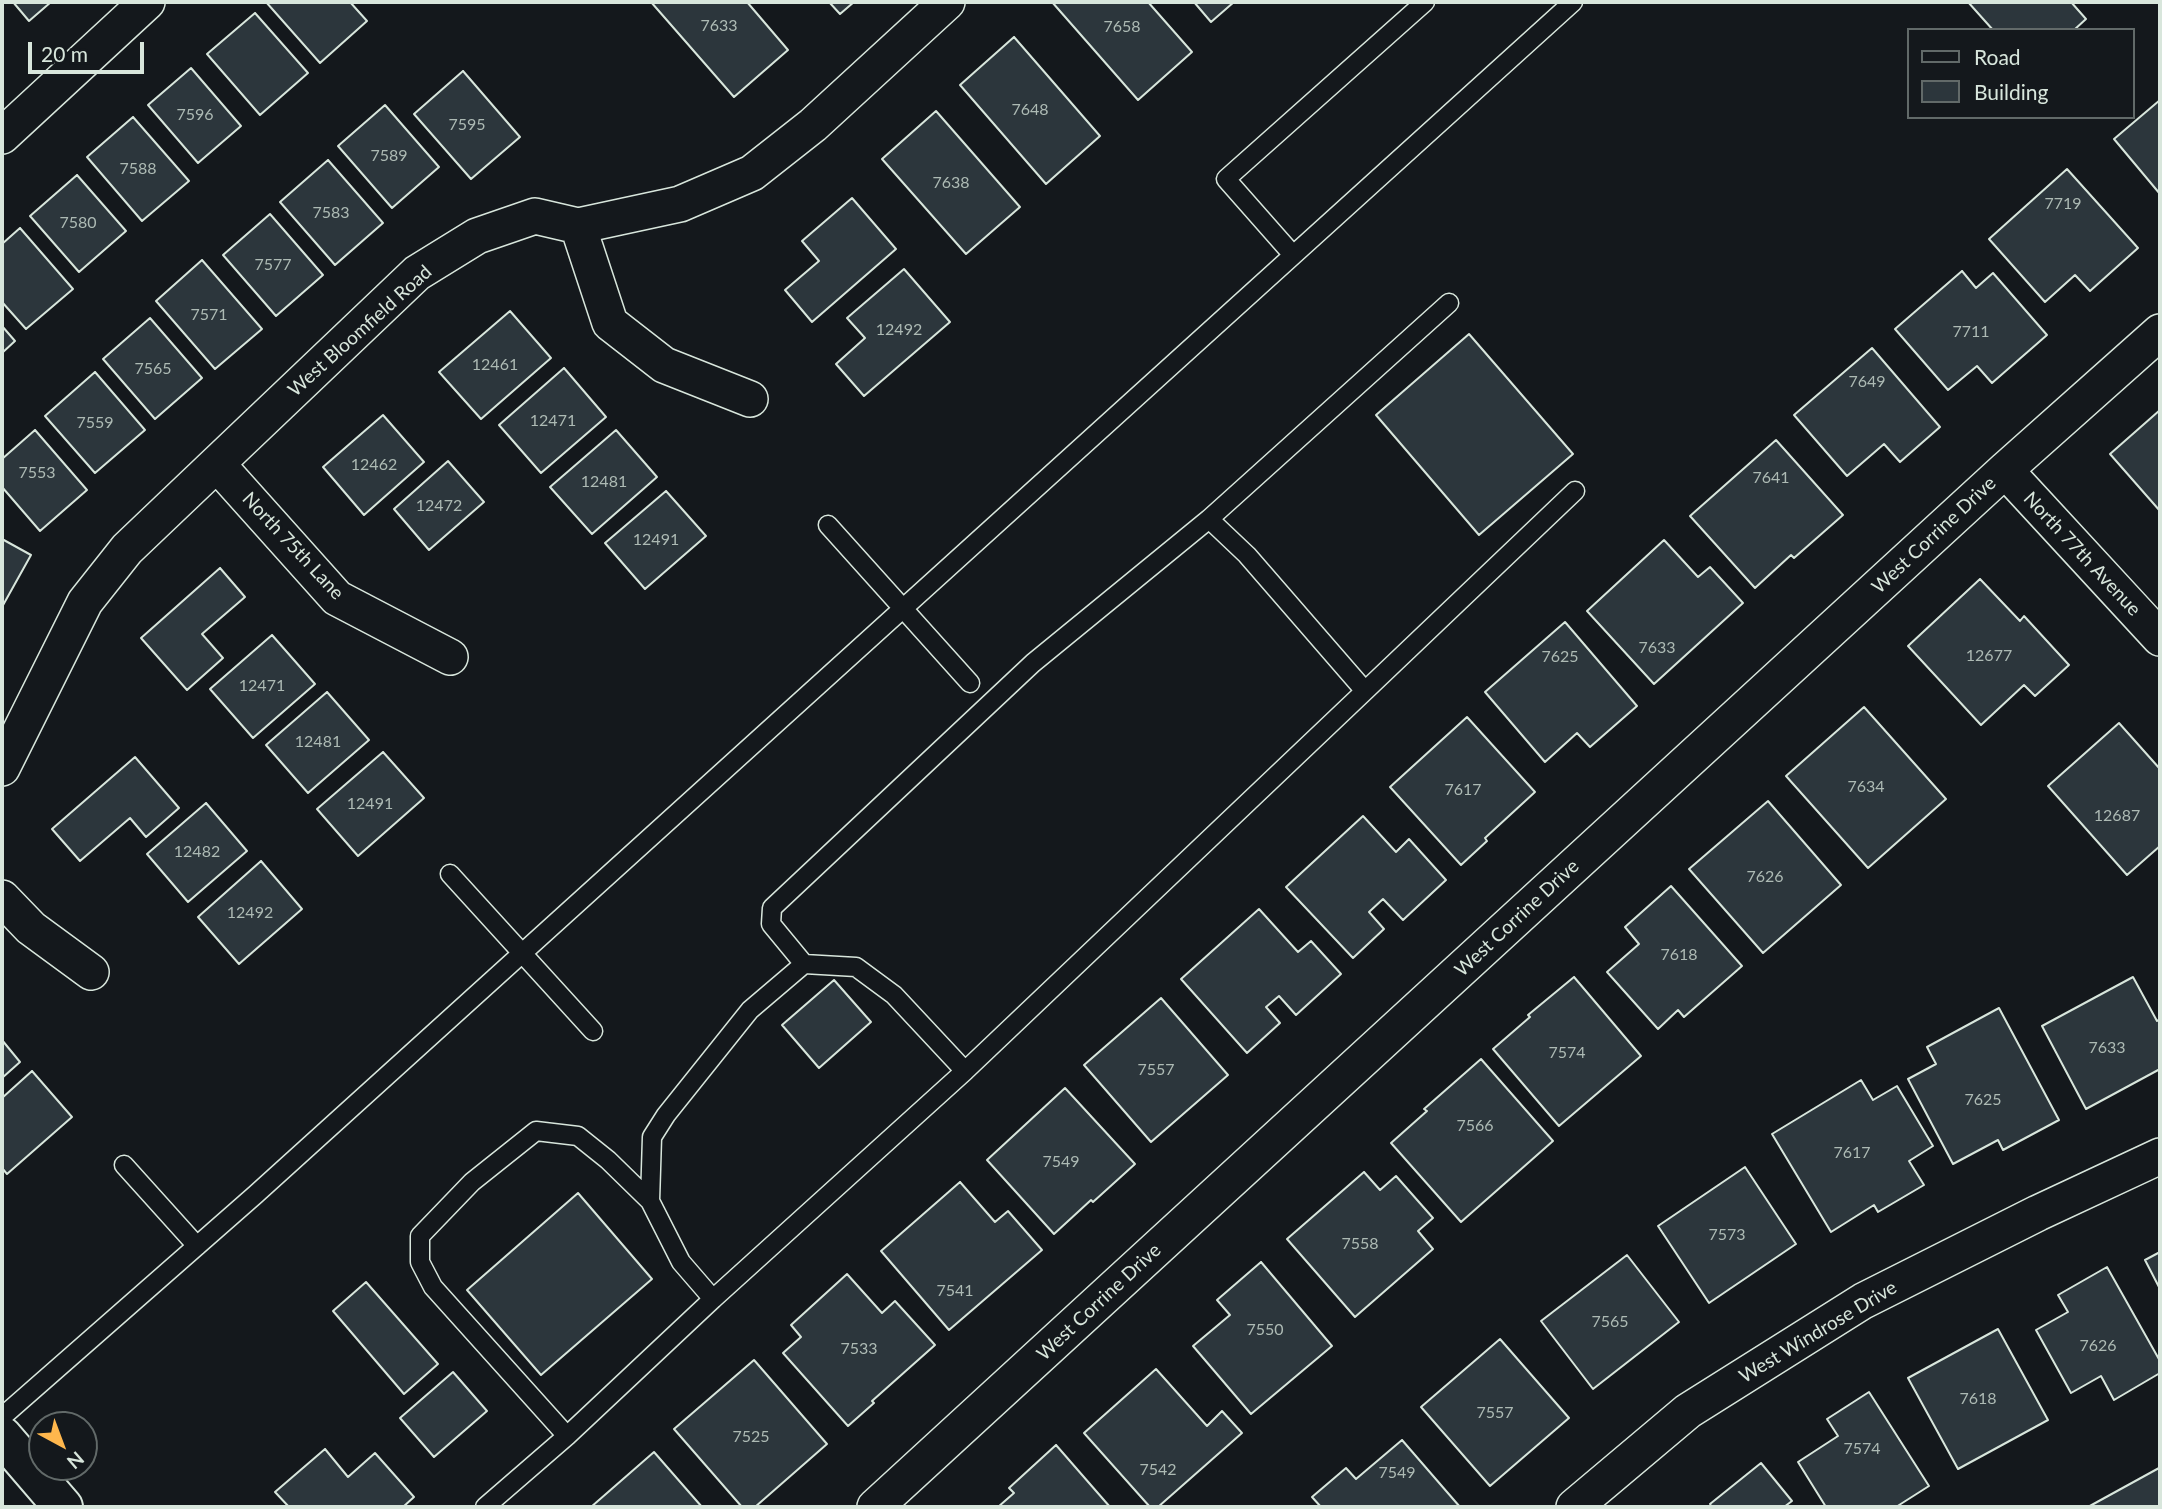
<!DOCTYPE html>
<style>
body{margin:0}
#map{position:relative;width:2162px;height:1509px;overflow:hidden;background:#14181c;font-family:Lato,sans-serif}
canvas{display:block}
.frame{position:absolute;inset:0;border:4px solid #d8e6dc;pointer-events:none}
.legend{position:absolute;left:1907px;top:28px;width:228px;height:91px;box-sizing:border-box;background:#14181c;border:2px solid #626a69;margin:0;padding:9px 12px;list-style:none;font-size:21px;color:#d8e6dc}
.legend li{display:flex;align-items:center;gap:14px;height:35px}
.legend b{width:35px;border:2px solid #626a69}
.north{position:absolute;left:28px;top:1411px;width:70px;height:70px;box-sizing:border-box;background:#14181c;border:2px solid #626a69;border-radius:50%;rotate:139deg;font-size:19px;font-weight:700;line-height:28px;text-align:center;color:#d8e6dc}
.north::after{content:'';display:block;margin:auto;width:24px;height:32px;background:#ffb74d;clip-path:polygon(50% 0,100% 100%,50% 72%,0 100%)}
.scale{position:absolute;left:28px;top:42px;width:116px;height:32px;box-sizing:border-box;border:4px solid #d8e6dc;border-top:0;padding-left:9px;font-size:21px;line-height:24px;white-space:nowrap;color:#d8e6dc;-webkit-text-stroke:5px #14181c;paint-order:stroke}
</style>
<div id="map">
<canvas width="2162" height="1509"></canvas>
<div class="frame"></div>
<ul class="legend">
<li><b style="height:9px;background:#14181c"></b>Road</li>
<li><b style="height:19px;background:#2c363c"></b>Building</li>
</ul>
<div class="north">N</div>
<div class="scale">20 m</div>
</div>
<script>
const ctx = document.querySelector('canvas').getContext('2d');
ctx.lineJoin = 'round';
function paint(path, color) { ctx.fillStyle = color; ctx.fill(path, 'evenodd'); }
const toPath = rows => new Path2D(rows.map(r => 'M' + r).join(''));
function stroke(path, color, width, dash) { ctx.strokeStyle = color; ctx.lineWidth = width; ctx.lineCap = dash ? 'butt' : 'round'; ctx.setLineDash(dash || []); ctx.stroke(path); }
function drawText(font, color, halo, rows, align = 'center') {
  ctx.font = font + ' Lato,sans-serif'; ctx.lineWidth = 5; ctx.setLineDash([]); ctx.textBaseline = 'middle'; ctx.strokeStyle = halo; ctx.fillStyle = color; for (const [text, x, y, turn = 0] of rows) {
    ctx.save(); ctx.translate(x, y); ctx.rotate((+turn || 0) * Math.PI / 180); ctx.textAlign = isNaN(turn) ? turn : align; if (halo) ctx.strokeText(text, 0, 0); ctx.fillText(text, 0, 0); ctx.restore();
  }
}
const building = toPath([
 [13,2,51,2,29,21,13,2],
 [266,2,350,2,367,21,320,63,266,2],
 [651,2,747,2,788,50,734,97,651,2],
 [829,2,854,2,840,14,829,2],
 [1052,2,1148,2,1192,52,1138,100,1052,2],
 [1194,2,1234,2,1211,22,1194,2],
 [1968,2,2071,2,2086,19,2074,30,1993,30,1968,2],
 [255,13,308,73,260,115,207,54,255,13],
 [1014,37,1100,136,1046,184,960,85,1014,37],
 [191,68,241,126,198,163,148,105,191,68],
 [463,71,520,137,471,179,414,114,463,71],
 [2160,100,2160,194,2114,139,2160,100],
 [385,105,439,167,392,208,338,146,385,105],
 [936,111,1020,207,966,254,882,159,936,111],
 [133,117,189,181,142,221,87,157,133,117],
 [328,160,383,223,335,265,280,202,328,160],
 [2067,169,2138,248,2090,291,2075,275,2045,302,1989,239,2067,169],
 [77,175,126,231,79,272,30,216,77,175],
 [852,198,896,249,812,322,785,290,819,261,802,241,852,198],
 [270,214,323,275,276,316,223,255,270,214],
 [20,228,73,289,26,329,2,302,2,244,20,228],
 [202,260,262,329,215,369,156,301,202,260],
 [904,269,950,322,864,396,836,364,865,338,847,318,904,269],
 [1962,271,1976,288,1993,273,2047,335,1992,383,1977,366,1948,390,1895,329,1962,271],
 [510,311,551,358,481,419,439,372,510,311],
 [150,318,202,378,155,419,103,359,150,318],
 [2,326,15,341,2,353,2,326],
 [1469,334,1573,454,1479,535,1376,415,1469,334],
 [1872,348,1940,427,1900,462,1884,444,1847,476,1794,415,1872,348],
 [564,368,606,417,541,473,499,425,564,368],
 [95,372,145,430,95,473,45,416,95,372],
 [2160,410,2160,511,2110,454,2160,410],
 [383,415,424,462,364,515,323,467,383,415],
 [35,430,87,490,40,531,2,487,2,459,35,430],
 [616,430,657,477,592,534,550,487,616,430],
 [1776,440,1843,515,1794,558,1791,555,1755,588,1690,516,1776,440],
 [448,461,484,502,429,550,394,509,448,461],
 [666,491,706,536,645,589,605,543,666,491],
 [2,539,31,555,2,607,2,539],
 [1664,540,1698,577,1710,567,1743,603,1654,684,1587,611,1664,540],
 [220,568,245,597,202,634,223,658,187,690,141,638,220,568],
 [1980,579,2020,621,2024,616,2069,665,2035,696,2024,685,1981,725,1908,646,1980,579],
 [1565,622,1637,706,1590,747,1577,733,1545,762,1485,692,1565,622],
 [272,635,315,684,253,738,210,689,272,635],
 [327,692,369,740,308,793,266,745,327,692],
 [1864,707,1946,799,1868,868,1786,776,1864,707],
 [1467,717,1535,792,1485,838,1487,841,1461,865,1390,787,1467,717],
 [2119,723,2160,769,2160,846,2127,875,2048,786,2119,723],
 [383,752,424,798,358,856,317,809,383,752],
 [135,757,179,808,146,837,130,818,80,861,52,829,135,757],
 [1768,801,1841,885,1763,953,1689,869,1768,801],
 [206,803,247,851,188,902,147,854,206,803],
 [1363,816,1396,852,1409,839,1446,880,1403,920,1383,899,1369,912,1384,929,1353,958,1286,887,1363,816],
 [261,861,302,909,239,964,198,917,261,861],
 [1671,886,1742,966,1684,1017,1678,1010,1658,1029,1607,972,1639,944,1625,927,1671,886],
 [1259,909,1298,952,1311,941,1341,974,1296,1015,1279,996,1266,1007,1280,1023,1247,1053,1181,979,1259,909],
 [1574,977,1641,1056,1559,1126,1493,1049,1530,1017,1528,1015,1574,977],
 [2133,977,2157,1021,2160,1019,2160,1069,2086,1109,2042,1026,2133,977],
 [834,980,871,1022,819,1068,782,1025,834,980],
 [1161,998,1228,1075,1151,1142,1084,1065,1161,998],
 [1999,1008,2059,1120,2003,1150,1998,1140,1953,1164,1908,1079,1936,1064,1927,1047,1999,1008],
 [2,1040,20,1062,2,1078,2,1040],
 [1481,1059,1553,1141,1461,1222,1391,1143,1427,1111,1424,1109,1481,1059],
 [32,1071,72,1117,7,1174,2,1168,2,1098,32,1071],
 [1861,1080,1873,1100,1897,1086,1933,1146,1909,1161,1924,1185,1878,1212,1874,1205,1831,1232,1772,1134,1861,1080],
 [1065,1088,1135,1164,1093,1202,1091,1200,1054,1234,987,1160,1065,1088],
 [1745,1167,1796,1244,1709,1303,1658,1226,1745,1167],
 [1364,1172,1380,1190,1396,1176,1433,1218,1418,1231,1433,1249,1355,1317,1287,1239,1364,1172],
 [960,1182,995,1222,1008,1211,1042,1250,949,1330,881,1251,960,1182],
 [578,1193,652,1279,541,1375,467,1290,578,1193],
 [2160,1252,2160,1289,2145,1260,2160,1252],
 [1627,1255,1679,1322,1593,1389,1541,1321,1627,1255],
 [1261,1262,1332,1346,1251,1414,1193,1346,1230,1315,1217,1300,1261,1262],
 [2107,1267,2160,1361,2160,1373,2114,1400,2101,1376,2071,1393,2036,1330,2068,1312,2058,1295,2107,1267],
 [847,1274,882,1313,895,1301,935,1345,872,1401,874,1403,848,1426,783,1353,801,1337,791,1325,847,1274],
 [366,1282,438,1364,404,1394,333,1311,366,1282],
 [1998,1329,2048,1420,1958,1469,1908,1378,1998,1329],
 [1500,1339,1569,1418,1490,1486,1421,1407,1500,1339],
 [754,1360,827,1444,755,1507,742,1507,674,1429,754,1360],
 [1156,1369,1207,1426,1222,1411,1242,1433,1158,1507,1150,1507,1084,1433,1156,1369],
 [453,1372,487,1411,434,1457,400,1418,453,1372],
 [1869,1392,1929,1486,1896,1507,1826,1507,1798,1462,1838,1436,1827,1419,1869,1392],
 [1402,1440,1460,1507,1321,1507,1312,1497,1346,1468,1356,1479,1402,1440],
 [1056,1445,1110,1507,998,1507,1014,1493,1009,1488,1056,1445],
 [325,1449,348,1477,375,1453,414,1497,403,1507,289,1507,275,1492,325,1449],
 [654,1452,702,1507,591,1507,654,1452],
 [1761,1463,1792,1501,1784,1507,1712,1507,1710,1504,1761,1463],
 [2159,1468,2160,1507,2088,1507,2159,1468]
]);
paint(building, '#2c363c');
stroke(building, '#d8e6dc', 2);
const service = toPath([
 [1293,255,1226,179,1425,2],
 [1209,519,1449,303],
 [828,525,970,683],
 [1365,691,1575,491],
 [450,874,593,1031],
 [124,1165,197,1246],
 [713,1299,965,1071],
 [2,1417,255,1195,1573,2],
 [567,1436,433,1287,420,1262,420,1236,472,1182,536,1131,578,1136,608,1160,650,1201],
 [485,1507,567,1436,713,1299,681,1262,650,1201,652,1137,666,1115,750,1010,804,964,856,967,894,995,965,1071,1365,691,1247,555,1209,519,1033,663,772,908,771,924,804,964]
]);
const minor = toPath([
 [2,136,147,2],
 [578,226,610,323,664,365,750,399],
 [217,464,337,598,450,657],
 [2005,470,2160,638],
 [2,768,85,602,127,549,417,273,477,236,535,216,578,226,680,204,752,173,813,125,947,2],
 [2,898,31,928,91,972],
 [875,1507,2005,470,2160,332],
 [1574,1507,1688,1411,1863,1301,2038,1213,2160,1156]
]);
const secondary = toPath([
 [2,1436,63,1507]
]);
stroke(service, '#d8e6dc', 21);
stroke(minor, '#d8e6dc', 38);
stroke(secondary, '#d8e6dc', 42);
stroke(service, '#14181c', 18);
stroke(minor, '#14181c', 35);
stroke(secondary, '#14181c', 38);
drawText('16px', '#adbab4', null, [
 ["7633",719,26],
 ["7658",1122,27],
 ["7648",1030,110],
 ["7596",195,115],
 ["7595",467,125],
 ["7589",389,156],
 ["7588",138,169],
 ["7638",951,183],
 ["7719",2063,204],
 ["7583",331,213],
 ["7580",78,223],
 ["7577",273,265],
 ["7571",209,315],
 ["12492",899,330],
 ["7711",1971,332],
 ["12461",495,365],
 ["7565",153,369],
 ["7649",1867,382],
 ["12471",553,421],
 ["7559",95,423],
 ["12462",374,465],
 ["7553",37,473],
 ["7641",1771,478],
 ["12481",604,482],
 ["12472",439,506],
 ["12491",656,540],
 ["7633",1657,648],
 ["12677",1989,656],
 ["7625",1560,657],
 ["12471",262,686],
 ["12481",318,742],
 ["7634",1866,787],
 ["7617",1463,790],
 ["12491",370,804],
 ["12687",2117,816],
 ["12482",197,852],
 ["7626",1765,877],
 ["12492",250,913],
 ["7618",1679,955],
 ["7633",2107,1048],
 ["7574",1567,1053],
 ["7557",1156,1070],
 ["7625",1983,1100],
 ["7566",1475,1126],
 ["7617",1852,1153],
 ["7549",1061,1162],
 ["7573",1727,1235],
 ["7558",1360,1244],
 ["7541",955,1291],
 ["7565",1610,1322],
 ["7550",1265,1330],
 ["7626",2098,1346],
 ["7533",859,1349],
 ["7618",1978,1399],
 ["7557",1495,1413],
 ["7525",751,1437],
 ["7574",1862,1449],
 ["7542",1158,1470],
 ["7549",1397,1473]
]);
drawText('19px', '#d8e6dc', '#14181c', [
 ["West Bloomfield Road",360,331,-42],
 ["West Corrine Drive",1934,535,-43],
 ["North 75th Lane",293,546,47],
 ["North 77th Avenue",2082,554,47],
 ["West Corrine Drive",1517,918,-43],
 ["West Corrine Drive",1099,1302,-43],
 ["West Windrose Drive",1818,1332,-31]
]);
</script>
